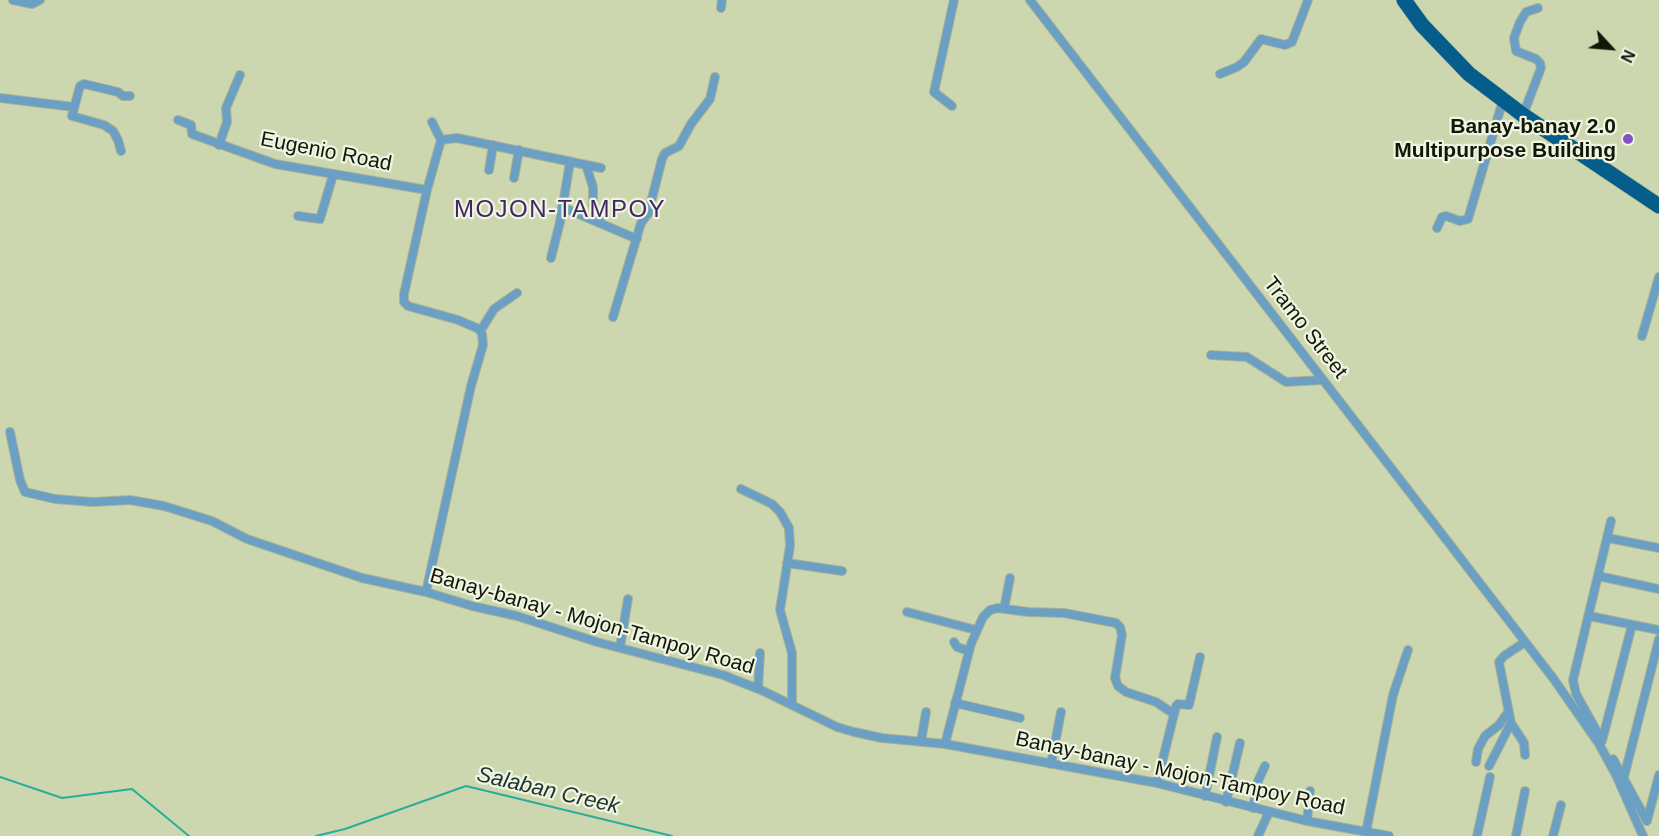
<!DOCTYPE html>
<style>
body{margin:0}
#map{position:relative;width:1659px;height:836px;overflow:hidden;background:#ccd7b0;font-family:Helvetica,sans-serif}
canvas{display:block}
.north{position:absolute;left:1581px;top:18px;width:60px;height:60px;-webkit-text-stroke:4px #eff5e1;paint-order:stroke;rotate:116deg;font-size:16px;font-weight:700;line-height:24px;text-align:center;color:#131709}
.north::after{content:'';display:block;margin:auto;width:21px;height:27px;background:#131709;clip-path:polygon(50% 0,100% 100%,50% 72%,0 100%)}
</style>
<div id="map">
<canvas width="1659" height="836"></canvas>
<div class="north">N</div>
</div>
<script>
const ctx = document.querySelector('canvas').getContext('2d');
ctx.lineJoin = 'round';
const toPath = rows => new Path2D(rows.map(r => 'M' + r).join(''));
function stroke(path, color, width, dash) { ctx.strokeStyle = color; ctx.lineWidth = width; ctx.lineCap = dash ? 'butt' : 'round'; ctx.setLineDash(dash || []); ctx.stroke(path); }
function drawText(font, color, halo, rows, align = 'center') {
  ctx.font = font + ' Helvetica,sans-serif'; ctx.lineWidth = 4.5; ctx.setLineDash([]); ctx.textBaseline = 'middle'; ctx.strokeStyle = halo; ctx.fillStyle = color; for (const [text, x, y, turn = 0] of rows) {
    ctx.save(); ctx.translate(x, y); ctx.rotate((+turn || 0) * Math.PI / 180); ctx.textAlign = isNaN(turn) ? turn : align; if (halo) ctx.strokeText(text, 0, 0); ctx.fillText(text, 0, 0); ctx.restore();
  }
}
stroke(toPath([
 [0,777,62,798,132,789,189,836],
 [316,836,345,829,466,786,672,836]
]), '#29ad9a', 2);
const street = toPath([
 [13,0,32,4,40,0],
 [1030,0,1553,678,1599,744,1616,775,1643,836],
 [721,8,722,0],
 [1220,74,1237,67,1244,62,1261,39,1285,45,1292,42,1308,0],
 [0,98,74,107],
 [952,106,934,92,954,0],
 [1523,115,1541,68,1540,63,1536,59,1516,51,1514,38,1520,22,1526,12,1538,8],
 [178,120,191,125,192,134,275,164,427,190],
 [432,122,441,140],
 [441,140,457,138,601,168],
 [219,145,227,122,226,108,240,75],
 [121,151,118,140,113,131,104,125,72,116,80,86,84,84,118,92,123,96,130,96],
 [586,165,593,187,593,206,600,219],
 [489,170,493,145],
 [514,178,519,150],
 [562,207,637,239],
 [298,216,320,219,333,175],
 [1437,228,1442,217,1446,216,1460,221,1468,219,1503,100],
 [551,258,560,222,570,162],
 [613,317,641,223,648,214,662,159,665,153,679,146,691,124,710,99,715,77],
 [481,330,494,309,517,293],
 [1642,336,1659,277],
 [1211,355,1247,357,1286,382,1323,380],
 [10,432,20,480,25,492,55,499,93,502,130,500,164,506,212,521,247,539,362,578,426,592,472,606,517,616,597,642,723,675,761,690,837,727,854,732,882,738,945,744,1157,783,1307,821,1389,836],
 [741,489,772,504,780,512,789,528,790,546,780,610,792,653,792,705],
 [1608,538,1659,548],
 [787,563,842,571],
 [1598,576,1659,589],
 [426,592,471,386,483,345,482,334,479,329,458,320,408,306,404,302,404,294,427,190,441,140],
 [1004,609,1010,578],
 [907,612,976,630],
 [1589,616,1659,630],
 [954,642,957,647,969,651],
 [1525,642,1504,656,1499,662,1511,723,1524,743,1525,755],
 [620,647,628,599],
 [758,689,760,653],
 [955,703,1020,718],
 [1600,737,1576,694,1573,680,1611,521],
 [1602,741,1632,625],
 [921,742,926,712],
 [945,744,971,644,983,617,990,610,998,608,1028,612,1064,613,1116,623,1120,627,1122,635,1115,678,1118,686,1126,692,1156,702,1174,714],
 [1613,759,1647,821,1659,775],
 [1476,762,1478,749,1485,736,1499,725,1508,712],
 [1051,764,1061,712],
 [1489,766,1511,723],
 [1624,777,1659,639],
 [1157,783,1176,706,1178,704,1189,705,1200,657],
 [1205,796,1217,737],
 [1226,802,1240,743],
 [1253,808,1258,781,1265,766],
 [1307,821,1310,791],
 [1366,832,1393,695,1408,650],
 [1258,836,1269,812],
 [1477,836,1490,777],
 [1516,836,1525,791],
 [1553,836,1561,805]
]);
const highway = toPath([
 [1404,0,1422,25,1469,74,1523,115,1659,206]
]);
stroke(street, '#abb492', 10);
stroke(highway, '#abb492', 16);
stroke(street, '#6b9fc4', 8);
stroke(highway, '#055d8b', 15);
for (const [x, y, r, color] of [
 [1628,139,6,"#8551c9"]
]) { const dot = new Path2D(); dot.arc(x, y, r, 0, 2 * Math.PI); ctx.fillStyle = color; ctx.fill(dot); stroke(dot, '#eff5e1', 2); }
drawText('bold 21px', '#131709', '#eff5e1', [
 ["Banay-banay 2.0",1616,127],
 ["Multipurpose Building",1616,151]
], 'right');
drawText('21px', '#131709', '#eff5e1', [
 ["Eugenio Road",326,152,11],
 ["Tramo Street",1305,328,52],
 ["Banay-banay - Mojon-Tampoy Road",592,622,16],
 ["Banay-banay - Mojon-Tampoy Road",1180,774,12]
]);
drawText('italic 22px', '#1e332f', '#eff5e1', [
 ["Salaban Creek",548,791,13]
]);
ctx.letterSpacing = '1.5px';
drawText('24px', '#412863', '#eff5e1', [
 ["MOJON-TAMPOY",560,210]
]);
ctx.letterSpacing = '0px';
</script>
